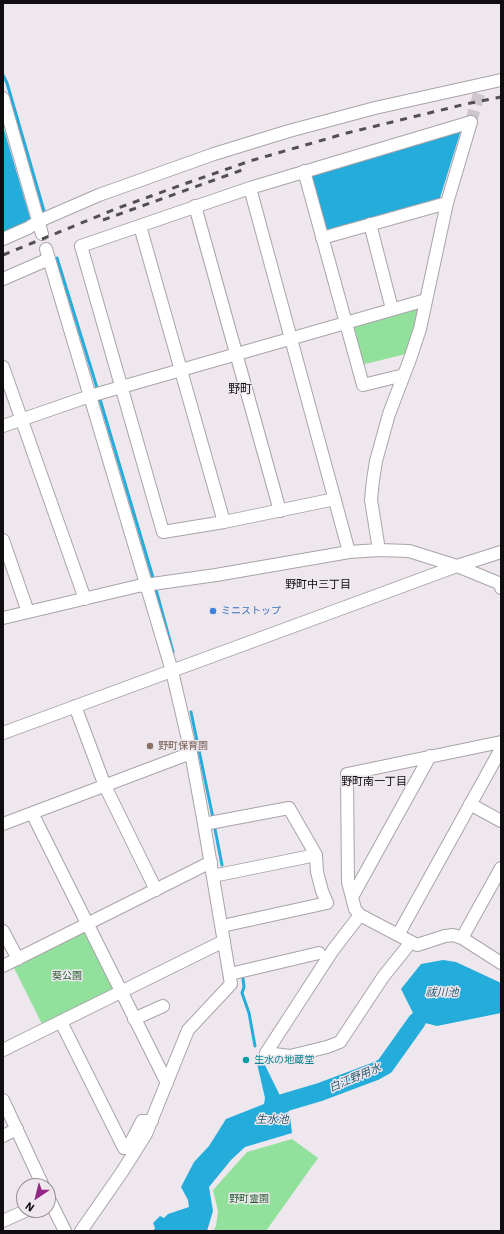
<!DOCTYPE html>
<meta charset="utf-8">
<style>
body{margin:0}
#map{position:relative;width:504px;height:1234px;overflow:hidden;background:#eee7ee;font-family:"IBM Plex Sans",sans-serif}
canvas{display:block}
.frame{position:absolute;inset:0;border:4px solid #0f0d0f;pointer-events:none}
.north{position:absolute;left:16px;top:1178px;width:40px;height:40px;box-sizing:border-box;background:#eee7ee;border:1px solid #959095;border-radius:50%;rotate:215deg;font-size:11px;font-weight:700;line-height:16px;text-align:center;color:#0f0d0f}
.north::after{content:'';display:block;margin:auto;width:14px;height:18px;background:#942687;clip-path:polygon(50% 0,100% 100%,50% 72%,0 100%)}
</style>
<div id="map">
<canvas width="504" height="1234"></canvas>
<div class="frame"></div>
<div class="north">N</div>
</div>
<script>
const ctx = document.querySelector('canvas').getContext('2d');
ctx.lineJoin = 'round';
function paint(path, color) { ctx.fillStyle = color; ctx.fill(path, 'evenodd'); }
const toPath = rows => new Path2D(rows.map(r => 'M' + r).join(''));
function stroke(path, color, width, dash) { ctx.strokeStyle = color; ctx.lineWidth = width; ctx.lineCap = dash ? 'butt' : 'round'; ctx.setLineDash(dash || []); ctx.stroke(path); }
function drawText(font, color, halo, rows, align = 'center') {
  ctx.font = font + ' "IBM Plex Sans","Noto Sans JP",sans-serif'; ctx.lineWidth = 3; ctx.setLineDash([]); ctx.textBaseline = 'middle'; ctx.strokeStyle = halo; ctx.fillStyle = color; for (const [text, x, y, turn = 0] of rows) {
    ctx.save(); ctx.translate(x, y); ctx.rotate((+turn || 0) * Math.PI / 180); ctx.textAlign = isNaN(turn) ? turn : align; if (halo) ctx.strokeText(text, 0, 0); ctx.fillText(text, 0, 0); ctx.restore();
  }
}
paint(toPath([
 [414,308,420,311,406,354,361,365,351,329,353,326],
 [82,931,87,933,114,987,111,992,43,1026,13,966],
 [292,1139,318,1158,266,1231,213,1231,216,1226,218,1211,213,1190,247,1152]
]), '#91e19d');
paint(toPath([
 [3,126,31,221,3,234],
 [461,130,440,198,327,230,311,176],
 [443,960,456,962,501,983,501,1013,437,1026,417,1021,401,989,421,964],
 [261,1057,290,1116,292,1133,245,1147,231,1160,209,1187,213,1211,207,1231,153,1231,155,1228,153,1223,160,1216,164,1218,168,1214,189,1207,188,1200,181,1187,194,1162,209,1146,226,1119,264,1104,265,1098,256,1059]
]), '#24acdb');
stroke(toPath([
 [3,75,7,83,44,211],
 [57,258,98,391],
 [99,396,154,581],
 [155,586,173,652],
 [191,712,213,818],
 [214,824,222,865],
 [243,979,244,987,242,993,249,1013,255,1046]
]), '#24acdb', 3);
stroke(toPath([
 [272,1123,283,1103,320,1092,376,1071,385,1066,417,1021]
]), '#24acdb', 18);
stroke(toPath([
 [471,122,479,94]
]), '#cdc6cd', 12, [12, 6]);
const minor = toPath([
 [3,98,42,234],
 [304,171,363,385,404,375],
 [250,188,349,552],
 [195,206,280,511],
 [370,224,392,309],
 [140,226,224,522],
 [322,238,447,203],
 [3,239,28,228,39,221,99,195,214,154,289,131,375,108,501,80],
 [46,249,172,671,191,753,204,824,231,984,188,1030,146,1134,122,1172,81,1231],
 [3,279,49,259],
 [3,367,85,599],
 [3,426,90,396,426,300],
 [335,499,224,522,163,532,81,246,250,188,471,122],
 [3,540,28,612],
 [379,550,371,500,373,480,376,461,389,414,410,359,420,329,447,203,471,122],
 [3,618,138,586,216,575,349,552,379,550,409,551,457,566,501,584,501,588],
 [75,706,105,786,156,890],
 [3,733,457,566,501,552],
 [501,742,347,774,348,882,355,909,360,915,417,945,445,936,453,935,462,938,501,963],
 [470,804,501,821],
 [32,813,167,1083],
 [3,824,191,753],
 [204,824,289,808,316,855],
 [213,876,316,855,317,872,322,891,327,903,222,926],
 [352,897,430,756],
 [360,915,333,950,266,1053,290,1056,327,1047,340,1042,383,977,411,942],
 [3,931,18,959],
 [398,935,501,749],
 [462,938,501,868],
 [3,966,211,862],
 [230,974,319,953],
 [134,1019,163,1006],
 [61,1022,124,1148,128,1148,142,1121,152,1121],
 [3,1050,224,941],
 [3,1100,43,1186],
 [3,1136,17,1129],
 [48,1197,65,1231],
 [3,1221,27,1210]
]);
stroke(minor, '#a9a3aa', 14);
stroke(minor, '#fff', 12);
stroke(toPath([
 [103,220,242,170],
 [3,255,118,208,187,183,250,161,347,133,466,104,501,97]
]), '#534f53', 3, [7, 7]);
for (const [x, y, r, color] of [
 [213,611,4,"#3f7fe0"],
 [150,746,4,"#8d6e63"],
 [246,1060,4,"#0f9aa8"]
]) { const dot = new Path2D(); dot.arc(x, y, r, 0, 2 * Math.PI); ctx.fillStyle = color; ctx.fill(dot); stroke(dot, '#eee7ee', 1.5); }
drawText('10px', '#366cbe', '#eee7ee', [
 ["ミニストップ",221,611]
], 'left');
drawText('10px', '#785e54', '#eee7ee', [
 ["野町保育園",158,746]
], 'left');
drawText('10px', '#245d30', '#eee7ee', [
 ["葵公園",67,976],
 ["野町霊園",249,1199]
]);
drawText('10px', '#0d838f', '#eee7ee', [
 ["生水の地蔵堂",254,1060]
], 'left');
drawText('11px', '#0f0d0f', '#eee7ee', [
 ["野町中三丁目",318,585],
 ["野町南一丁目",374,782]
]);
drawText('italic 11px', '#285a6f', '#eee7ee', [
 ["祓川池",442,993],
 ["白江野用水",355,1078,-23],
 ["生水池",272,1120]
]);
drawText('12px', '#0f0d0f', '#eee7ee', [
 ["野町",240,390]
]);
</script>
